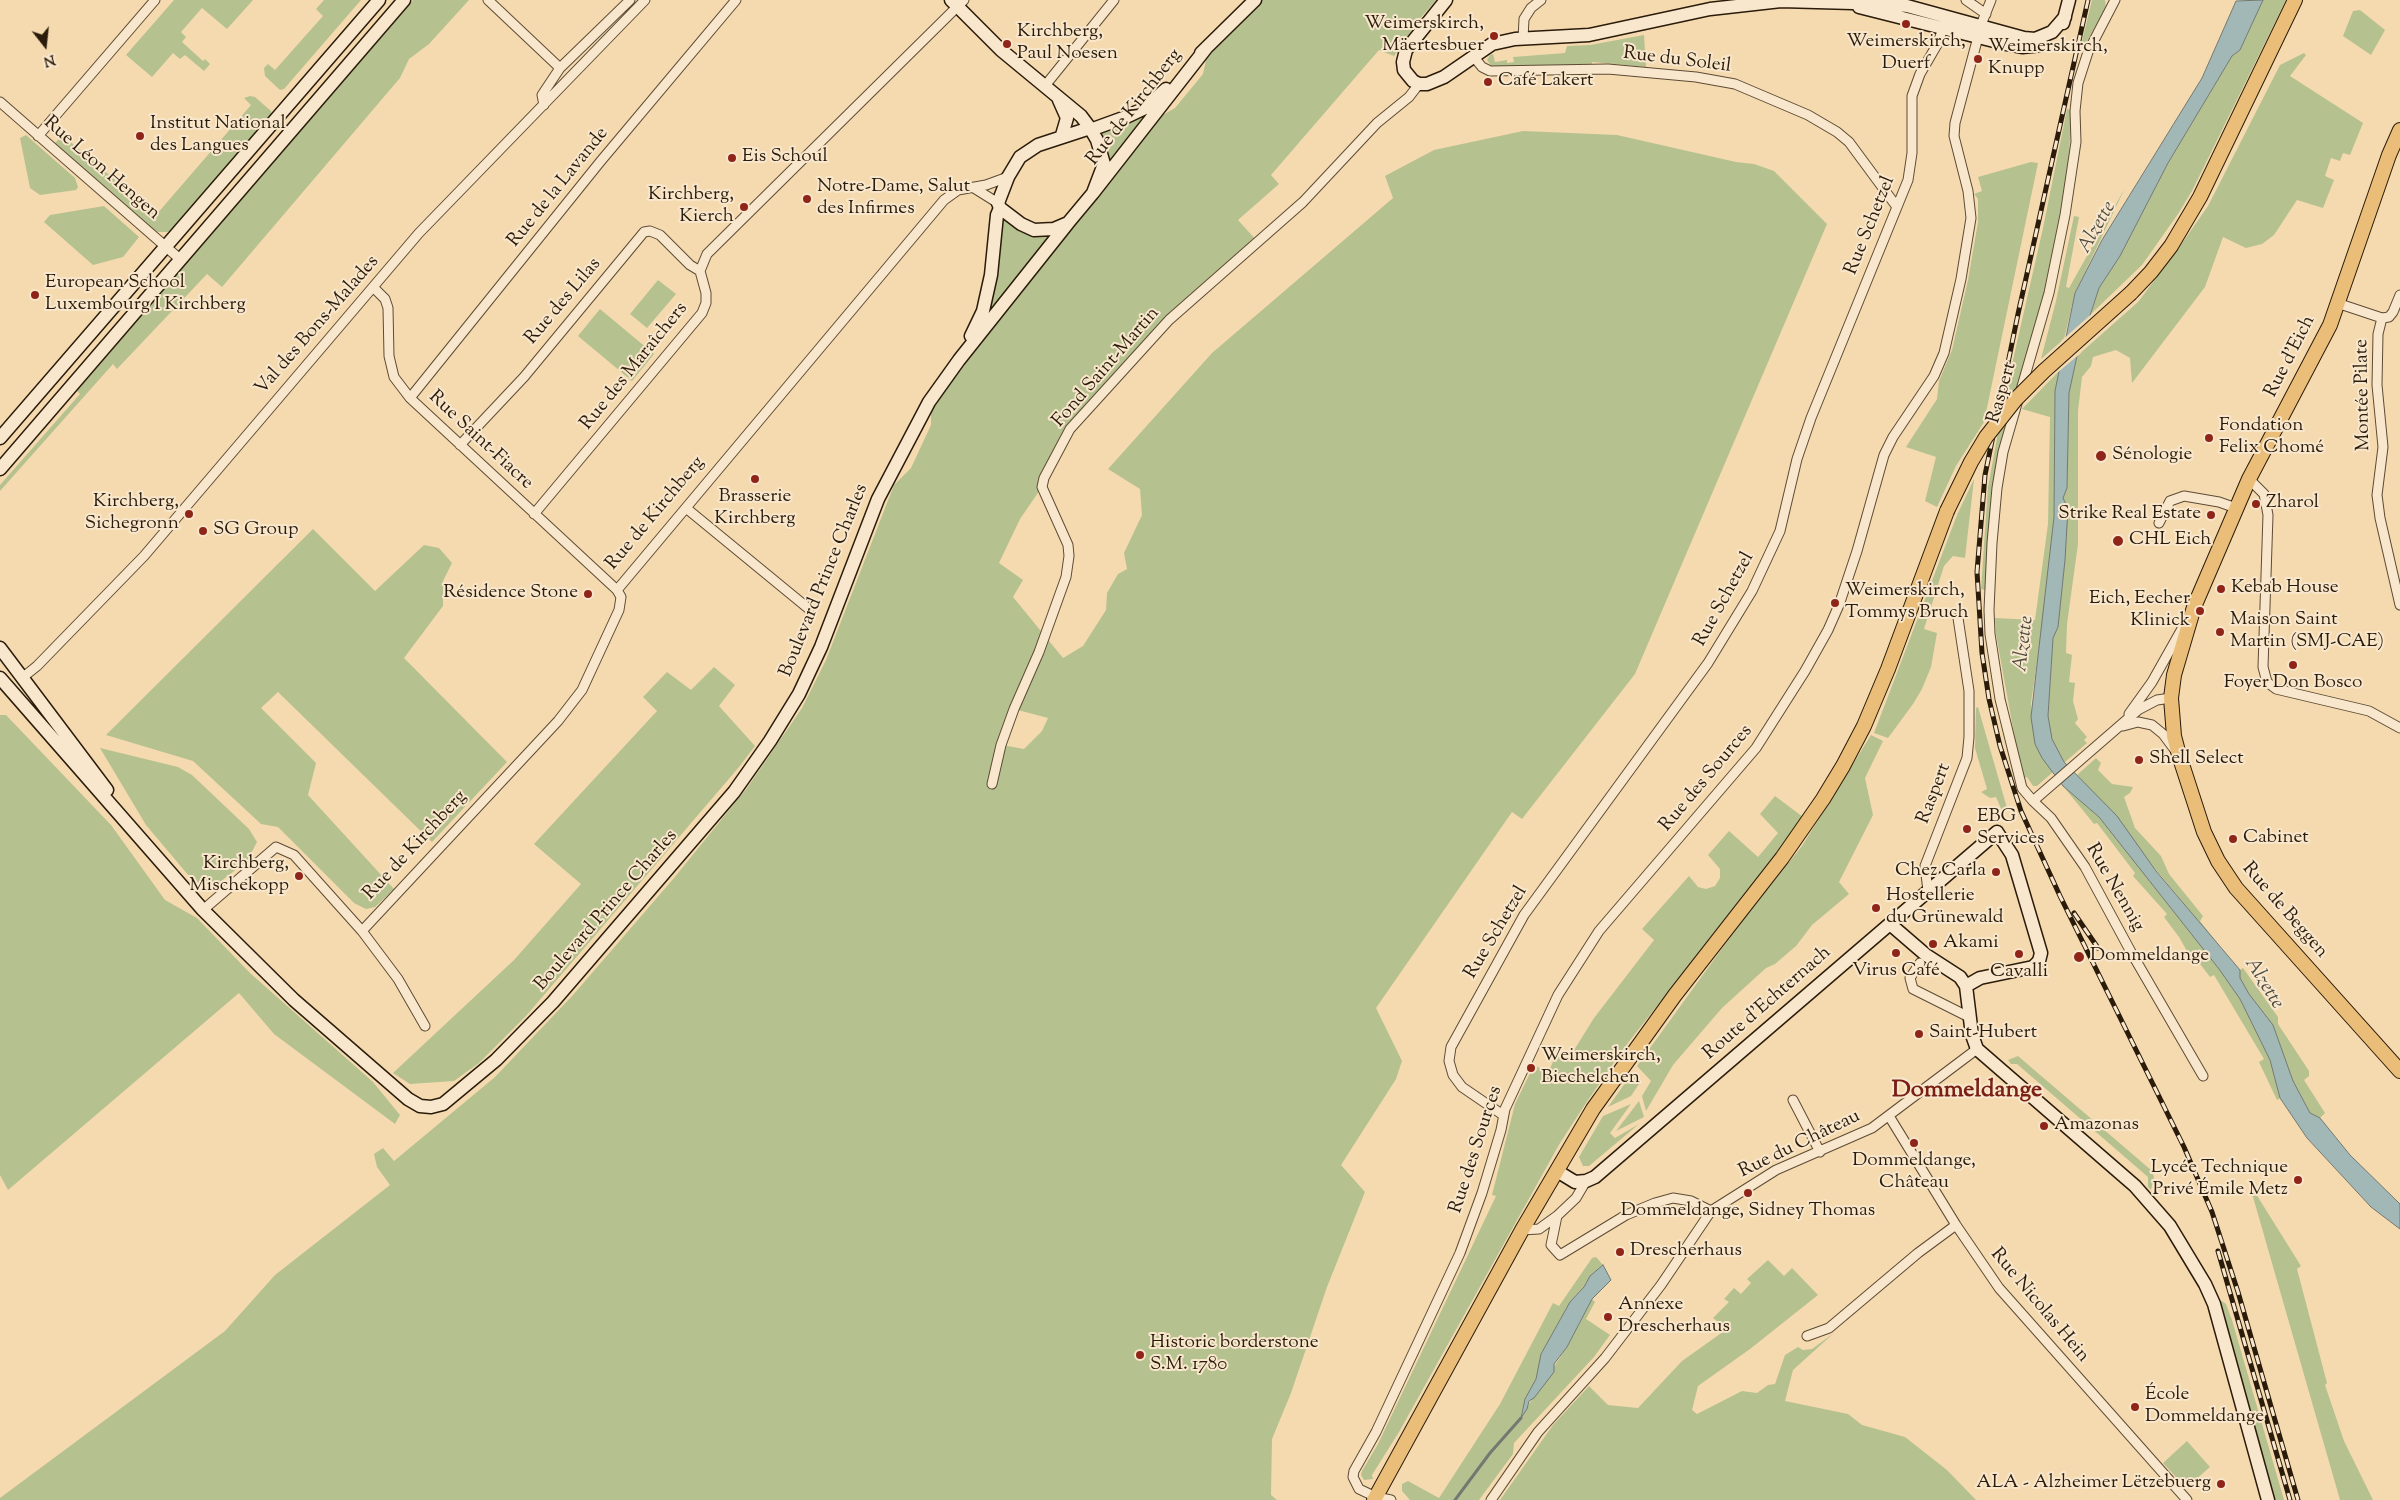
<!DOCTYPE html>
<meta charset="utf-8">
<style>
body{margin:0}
#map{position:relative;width:2400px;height:1500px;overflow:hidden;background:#f5dab0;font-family:"Sorts Mill Goudy",serif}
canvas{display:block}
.north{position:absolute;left:20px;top:20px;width:50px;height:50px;-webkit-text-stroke:4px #f8e7cc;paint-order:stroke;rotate:164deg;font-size:14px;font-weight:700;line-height:20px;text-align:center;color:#2a1b0a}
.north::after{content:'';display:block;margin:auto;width:18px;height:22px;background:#2a1b0a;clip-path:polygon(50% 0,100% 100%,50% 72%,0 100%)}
</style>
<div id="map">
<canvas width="2400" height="1500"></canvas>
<div class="north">N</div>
</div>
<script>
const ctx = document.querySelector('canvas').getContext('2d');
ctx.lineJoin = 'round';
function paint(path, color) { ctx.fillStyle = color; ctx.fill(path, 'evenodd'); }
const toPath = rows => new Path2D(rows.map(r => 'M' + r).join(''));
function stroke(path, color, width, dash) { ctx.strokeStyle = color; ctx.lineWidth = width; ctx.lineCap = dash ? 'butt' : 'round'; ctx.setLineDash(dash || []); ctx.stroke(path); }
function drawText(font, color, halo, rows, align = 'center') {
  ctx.font = font + ' "Sorts Mill Goudy",serif'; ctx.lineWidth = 4; ctx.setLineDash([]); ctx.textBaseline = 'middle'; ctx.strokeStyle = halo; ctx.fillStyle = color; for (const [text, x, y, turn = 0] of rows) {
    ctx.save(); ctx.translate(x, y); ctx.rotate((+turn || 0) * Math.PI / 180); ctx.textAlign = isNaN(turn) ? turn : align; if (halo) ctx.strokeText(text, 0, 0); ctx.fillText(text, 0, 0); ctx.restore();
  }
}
paint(toPath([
 [174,0,253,0,227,29,202,8,181,32,186,37,182,42,203,61,205,59,210,64,204,71,185,55,180,59,173,53,152,77,126,55],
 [324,0,361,0,284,89,280,90,265,76,264,68,268,64,275,70,323,16,316,9],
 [413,0,469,0,429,44,409,59,400,78,222,287,207,274,117,369,113,364,0,491,0,485,80,394,77,391],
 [1255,0,1436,0,1417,22,1394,56,1379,50,1271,175,1279,184,1238,220,1257,241,1169,320,1070,429,1042,487,1020,519,999,563,1023,580,1013,597,1063,658,1083,646,1106,610,1107,593,1118,574,1127,569,1124,553,1142,515,1140,489,1108,469,1212,353,1393,198,1385,176,1434,150,1523,131,1617,135,1736,162,1754,164,1774,171,1827,224,1635,674,1522,819,1512,812,1376,1008,1402,1061,1396,1079,1341,1165,1365,1192,1327,1287,1291,1393,1272,1439,1271,1495,1277,1500,0,1500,0,1498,225,1331,275,1275,390,1185,377,1167,374,1154,383,1148,394,1161,495,1077,573,995,674,878,747,788,802,708,826,660,894,485,911,468,931,425,931,411,958,373,1161,116,1175,108,1203,74,1206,60],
 [1014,709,1048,718,1042,731,1024,749,1002,745],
 [2092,0,2105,0,2106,8,2084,46,2081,45],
 [2263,0,2286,0,2192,191,2178,214,2142,265,2091,314,2099,288,2120,256,2168,163,2232,56,2240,50],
 [2360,10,2385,30,2371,55,2343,36,2353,11],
 [1644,35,1646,67,1592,62,1592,65,1492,67,1487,60,1490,55,1493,54,1495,62,1507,60,1507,63,1514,62,1513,57,1565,53,1567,46,1590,45],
 [2304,53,2306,55,2290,76,2363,123,2350,155,2343,153,2340,161,2331,158,2325,176,2334,180,2323,208,2297,200,2274,235,2262,244,2246,248,2223,237,2205,287,2132,383,2130,358,2116,350,2093,357,2091,366,2082,377,2078,411,2078,544,2067,624,2066,653,2072,655,2069,682,2075,683,2073,701,2078,719,2075,723,2087,737,2084,740,2087,743,2064,763,2051,739,2048,716,2053,638,2058,627,2065,560,2063,498,2067,488,2069,393,2077,356,2138,302,2178,249,2208,206,2280,65],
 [250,96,255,97,271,111,272,116,169,232,158,232,153,229,55,143,59,139,56,136,59,132,156,215,251,105,244,98],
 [2067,109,2072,110,2067,181,2050,272,2021,377,1995,485,1985,590,1981,589,1988,487,2005,395,2043,228],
 [1144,112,1149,114,1111,162,1109,162,1100,132],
 [26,135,75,178,78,187,76,190,40,195,30,188,20,138],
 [2031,162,2038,163,1984,422,1956,466,1937,507,1925,501,1936,457,1906,447,1937,399,1939,381,1952,350,1968,280,1978,222,1978,199,1974,194,1982,191,1978,177],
 [2125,188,2075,293,2064,339,2041,359,2056,301,2074,216,2079,217,2066,287,2069,288],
 [104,206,139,237,123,257,93,265,44,222,50,215],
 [1002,215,1051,236,990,310,988,310],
 [658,280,676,294,647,328,630,314],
 [600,309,654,354,632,381,578,336],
 [2060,370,2055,391,2054,517,2046,602,2031,703,2035,744,2053,772,2037,786,2033,786,2027,777,2024,778,2016,745,1996,634,1995,618,2035,620,2048,524,2050,417,2022,409],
 [1974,479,1965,558,1953,556,1944,566,1924,629,1937,633,1931,667,1922,689,1913,704,1888,738,1874,733,1957,515],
 [313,529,375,591,424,545,439,548,452,563,443,581,443,606,404,658,507,762,432,842,278,692,261,708,316,763,308,795,394,889,375,907,366,909,354,903,278,827,261,824,193,761,106,735],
 [714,667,735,685,719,706,755,746,739,767,526,1016,479,1063,454,1081,410,1084,393,1073,514,960,581,884,534,844,657,711,643,697,667,672,691,690],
 [1978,707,2007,808,2003,813,1996,797,1990,798,1981,792,1987,789,1975,748,1976,708],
 [0,715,6,715,111,825,165,900,197,918,250,973,373,1082,400,1115,395,1124,274,1034,239,993,8,1190,0,1175],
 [1871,735,1883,741,1865,778,1873,815,1839,882,1849,894,1812,925,1796,946,1775,964,1766,968,1722,1008,1673,1065,1646,1111,1642,1096,1651,1081,1637,1066,1739,925,1802,846],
 [100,748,178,767,192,775,249,829,257,842,247,861,216,885,201,885,189,876,146,825],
 [2096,758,2101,763,2098,770,2112,784,2133,787,2130,793,2124,797,2135,828,2161,856,2169,874,2203,916,2200,921,2226,954,2077,775],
 [2063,786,2099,817,2219,969,2240,999,2270,1060,2280,1098,2277,1100,2259,1062,2264,1059,2214,975,2210,977,2191,952,2188,953,2179,937,2164,917,2167,914,2133,876,2135,873,2097,823,2094,824],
 [1775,796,1803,817,1776,854,1624,1048,1586,1103,1560,1143,1399,1432,1372,1475,1373,1479,1364,1480,1361,1475,1362,1471,1378,1444,1496,1196,1492,1195,1515,1104,1534,1065,1548,1072,1559,1050,1571,1055,1594,1018,1654,940,1642,929,1689,876,1698,887,1706,889,1715,886,1720,878,1720,869,1708,855,1729,831,1758,857,1778,833,1760,814],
 [2243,968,2278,1017,2278,1024,2309,1071,2309,1076,2304,1080,2325,1113,2320,1118,2310,1113,2293,1081,2273,1025,2249,994,2240,978,2240,970],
 [2018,1056,2151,1170,2154,1177,2151,1190,2148,1187,2148,1177,2017,1064,2011,1064,2008,1060],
 [1633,1072,1641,1081,1631,1096,1608,1107],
 [1639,1101,1644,1117,1616,1131],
 [1631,1104,1610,1133,1615,1138,1639,1124,1589,1166,1583,1166,1579,1157,1603,1116],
 [2251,1190,2256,1194,2301,1266,2297,1269,2327,1383,2325,1385,2344,1441,2373,1500,2340,1500],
 [1596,1257,1603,1265,1590,1276,1584,1287,1570,1302,1541,1354,1536,1379,1525,1399,1521,1416,1567,1347,1592,1299,1595,1302,1586,1319,1610,1335,1594,1357,1514,1443,1513,1454,1479,1500,1410,1500,1402,1491,1402,1484,1408,1481,1439,1498,1500,1404,1553,1303,1559,1306,1592,1258],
 [1768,1260,1784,1276,1792,1268,1818,1295,1750,1349,1698,1386,1692,1410,1697,1414,1742,1391,1757,1393,1768,1385,1775,1384,1785,1355,1798,1347,1803,1350,1812,1349,1834,1333,1793,1370,1785,1401,1848,1414,1862,1425,1905,1437,1947,1470,1976,1500,1500,1500,1553,1425,1589,1386,1608,1405,1638,1408,1682,1361,1727,1329,1713,1318,1729,1302,1724,1299,1734,1288,1741,1294,1751,1283,1747,1279],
 [2222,1301,2226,1304,2232,1320,2284,1500,2268,1500,2214,1304],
 [2187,1441,2210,1467,2186,1488,2163,1463]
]), '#b6c190');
const water = toPath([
 [2263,0,2240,50,2232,56,2168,163,2120,256,2099,288,2077,356,2069,393,2067,488,2063,498,2068,508,2065,560,2058,627,2053,638,2048,716,2052,739,2064,762,2117,816,2156,871,2240,970,2240,978,2249,994,2273,1025,2293,1081,2310,1113,2320,1118,2350,1155,2400,1204,2400,1229,2371,1207,2307,1138,2280,1098,2270,1060,2240,999,2219,969,2099,817,2063,786,2042,758,2035,744,2031,717,2054,517,2055,391,2075,293,2102,240,2202,78,2236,1,2263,0],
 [1603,1265,1611,1280,1592,1299,1567,1347,1554,1364,1554,1372,1534,1398,1529,1401,1527,1409,1521,1418,1525,1399,1536,1379,1541,1354,1570,1302,1584,1287,1590,1276,1603,1265]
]);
paint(water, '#a2b8b7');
stroke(water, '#727972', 1);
paint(toPath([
 [2095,311,2081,353,2057,373,2061,341]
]), '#f5dab0');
stroke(toPath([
 [1455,1500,1490,1453,1521,1418]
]), '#727972', 3);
const street = toPath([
 [488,0,560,68,542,95,544,105],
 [1966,0,1986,14],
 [2115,0,2088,52,2078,83,2075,111,2076,142,2065,215,2049,293,2003,452,1997,488,1992,543,1989,610,1990,634,2000,699,2022,788,2033,801,2051,818,2085,867,2131,952,2203,1076],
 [1981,25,1991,0],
 [1523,39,1524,19,1531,8,1541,0],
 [1473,56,1482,67,1490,71,1608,69,1696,77,1735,84,1808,115,1837,132,1849,142,1897,207],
 [560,68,630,0],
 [1044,87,1114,0],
 [0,102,181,260],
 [38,136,155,0],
 [974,188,998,203],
 [2337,303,2382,318,2378,334,2377,385,2383,447,2377,495,2380,518,2400,605],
 [2382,318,2389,317,2393,312,2400,295],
 [410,398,600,162,736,0],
 [460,445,524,377,644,232,650,231,660,235,690,265,700,271],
 [2249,479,2264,494,2268,515,2263,667,2267,682,2276,689,2369,711,2400,728],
 [686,508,809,609],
 [534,514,702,313,706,303,706,293,700,271,707,254,964,0],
 [2159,523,2170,501,2184,496,2219,502,2236,508],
 [617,590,944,200,958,190,986,185,1008,177],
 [22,678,37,666,144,556,419,233,645,0],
 [2129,714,2152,682,2183,627],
 [2123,726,2138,722,2152,725,2163,734,2175,750],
 [992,784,1001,745,1014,709,1039,652,1066,577,1069,556,1068,545,1042,487,1044,478,1070,429,1169,320,1303,202,1377,123,1409,97,1419,84],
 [2033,801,2138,710,2157,700,2171,698],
 [1928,891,1925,866,1967,758,1969,737,1969,691,1958,618],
 [203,910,276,847,294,855,362,931,558,721,582,690,619,610,621,597,617,590,410,398,394,377,389,356,388,308,385,299,374,288],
 [362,931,398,979,425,1026],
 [1920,963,1910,978,1913,989,1969,1017],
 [1793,1100,1820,1152],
 [1503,1115,1462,1087,1453,1075,1449,1061,1451,1047,1524,915,1708,663,1752,591,1780,531,1797,459,1811,418,1908,180,1912,153,1912,96,1920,74,1938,43,1943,28],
 [1889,1116,1956,1225,1999,1288,2187,1500],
 [1557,1216,1551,1245,1560,1255,1626,1215,1655,1203,1673,1198,1691,1201,1711,1211],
 [1522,1230,1539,1229,1557,1216,1576,1198,1586,1181],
 [1807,1336,1829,1328,1918,1253,1956,1225],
 [1391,1500,1376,1497,1359,1489,1353,1477,1354,1471,1376,1432,1460,1253,1482,1193,1501,1130,1505,1109,1558,995,1599,931,1756,748,1805,671,1828,630,1839,605,1857,551,1884,455,1893,437,1934,376,1944,353,1961,279,1971,218,1968,191,1954,136,1955,123,1978,37],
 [1491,1500,1538,1432,1605,1358,1661,1285,1711,1211,1776,1170,1872,1128,1977,1049]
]);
const secondary = toPath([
 [951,0,1001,50,1081,116,1090,128],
 [1446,0,1406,50,1403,62,1404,70,1413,81,1419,84,1427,84,1444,77,1492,44,1515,39,1589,35,1710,9,1781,1,1853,3,1864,1,1907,6,2024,38,2035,39,2052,32,2065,17],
 [1859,7,2006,44,2022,47,2042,45],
 [2063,23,2069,0],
 [1201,53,1255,0],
 [1059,100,1067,118,1062,135],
 [1093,129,1126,117,1145,108,1166,89],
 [1093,193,1104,164,1097,140,1090,128,1038,145,1020,157,1008,177,998,203,1000,208,1021,224,1034,230,1054,229,1068,223,1093,193,1207,47],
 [971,336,983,311,991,275,997,215,1000,208],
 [0,438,379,0],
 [0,469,404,0],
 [0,648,107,790],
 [0,678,203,910,294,1000,408,1099,420,1106,431,1107,443,1104,496,1060,553,1002,734,792,770,741,799,694,821,647,878,499,929,402,959,360,1068,223],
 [1890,924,1926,955,1960,977,1966,986,1972,1035,1977,1049,2135,1186,2170,1226,2205,1284,2214,1304,2268,1500],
 [1557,1171,1575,1182,1586,1181,1595,1177,1997,832,2012,855,2041,953,2039,961,2033,967,1980,978,1966,986]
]);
const primary = toPath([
 [2400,130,2389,155,2330,325,2249,479,2194,607,2174,675,2171,698,2174,736,2179,755,2204,832,2218,861,2236,888,2400,1071],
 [2131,293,2151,272,2171,246,2200,197,2295,0],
 [1374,1500,1522,1230,1593,1109,1675,995,1782,858,1823,799,1843,766,1864,726,1888,669,1947,511]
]);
stroke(street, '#5d4b34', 11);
stroke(secondary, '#2a1b0a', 15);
stroke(primary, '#2a1b0a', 16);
stroke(street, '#f8e7cc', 9);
stroke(secondary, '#f8e7cc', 12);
stroke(primary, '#eabd78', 14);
const rail = toPath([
 [2088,0,2018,314,1985,475,1977,572,1982,653,1989,699,2000,746,2021,811,2060,896,2184,1147,2212,1212,2238,1292,2298,1500],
 [2074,913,2098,948],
 [2218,1251,2290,1500]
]);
stroke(rail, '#2a1b0a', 5);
stroke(rail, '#f8e7cc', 3, [9]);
const primaryBridge = toPath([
 [1947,511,1971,462,1986,437,2016,399,2044,371,2131,293]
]);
stroke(primaryBridge, '#2a1b0a', 16, []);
stroke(primaryBridge, '#eabd78', 14);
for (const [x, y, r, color] of [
 [1906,24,5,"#8f2418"],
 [1494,36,5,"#8f2418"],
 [1007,44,5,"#8f2418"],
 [1978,59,5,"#8f2418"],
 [1488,82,5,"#8f2418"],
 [140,136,5,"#8f2418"],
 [732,158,5,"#8f2418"],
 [807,199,5,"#8f2418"],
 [744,207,5,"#8f2418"],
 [35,295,5,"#8f2418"],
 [2209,438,5,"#8f2418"],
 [2101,456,6,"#8f2418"],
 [755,479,5,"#8f2418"],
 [2256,504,5,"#8f2418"],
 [189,514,5,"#8f2418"],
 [2211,515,5,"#8f2418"],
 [203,531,5,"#8f2418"],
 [2118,541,6,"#8f2418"],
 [2221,589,5,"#8f2418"],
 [588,594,5,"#8f2418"],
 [1835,603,5,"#8f2418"],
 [2200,611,5,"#8f2418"],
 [2220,632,5,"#8f2418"],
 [2293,665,5,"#8f2418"],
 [2139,760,5,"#8f2418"],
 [1967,829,5,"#8f2418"],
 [2233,839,5,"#8f2418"],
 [1996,872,5,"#8f2418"],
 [299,876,5,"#8f2418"],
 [1876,908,5,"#8f2418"],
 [1933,944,5,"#8f2418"],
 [1896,953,5,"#8f2418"],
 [2019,954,5,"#8f2418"],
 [2079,957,6,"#8f2418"],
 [1919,1034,5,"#8f2418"],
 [1531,1068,5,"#8f2418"],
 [2044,1126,5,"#8f2418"],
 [1914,1143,5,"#8f2418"],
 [2298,1180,5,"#8f2418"],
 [1748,1193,5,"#8f2418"],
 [1620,1252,5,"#8f2418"],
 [1608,1317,5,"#8f2418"],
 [1140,1355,5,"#8f2418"],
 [2135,1407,5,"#8f2418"],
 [2221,1484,5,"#8f2418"]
]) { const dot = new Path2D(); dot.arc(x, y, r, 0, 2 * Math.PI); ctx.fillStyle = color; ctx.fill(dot); stroke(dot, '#f8e7cc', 2); }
drawText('19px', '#2a1b0a', '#f8e7cc', [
 ["Weimerskirch,",1484,25,"right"],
 ["Mäertesbuer",1484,47,"right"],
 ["Kirchberg,",1017,33],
 ["Paul Noesen",1017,55],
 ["Weimerskirch,",1906,43,"center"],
 ["Duerf",1906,65,"center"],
 ["Weimerskirch,",1988,48],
 ["Knupp",1988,70],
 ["Café Lakert",1498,82],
 ["Institut National",150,125],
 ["des Langues",150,147],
 ["Eis Schoul",742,158],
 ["Notre-Dame, Salut",817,188],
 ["des Infirmes",817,210],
 ["Kirchberg,",734,196,"right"],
 ["Kierch",734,218,"right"],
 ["European School",45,284],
 ["Luxembourg I Kirchberg",45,306],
 ["Fondation",2219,427],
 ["Felix Chomé",2219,449],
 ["Sénologie",2112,456],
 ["Brasserie",755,498,"center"],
 ["Kirchberg",755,520,"center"],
 ["Kirchberg,",179,503,"right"],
 ["Sichegronn",179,525,"right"],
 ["Zharol",2266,504],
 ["Strike Real Estate",2201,515,"right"],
 ["SG Group",213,531],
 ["CHL Eich",2129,541],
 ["Kebab House",2231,589],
 ["Weimerskirch,",1845,592],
 ["Tommys Bruch",1845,614],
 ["Résidence Stone",578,594,"right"],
 ["Eich, Eecher",2190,600,"right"],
 ["Klinick",2190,622,"right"],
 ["Maison Saint",2230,621],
 ["Martin (SMJ-CAE)",2230,643],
 ["Foyer Don Bosco",2293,684,"center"],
 ["Shell Select",2149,760],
 ["EBG",1977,818],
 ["Services",1977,840],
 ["Cabinet",2243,839],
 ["Kirchberg,",289,865,"right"],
 ["Mischekopp",289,887,"right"],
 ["Chez Carla",1986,872,"right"],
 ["Hostellerie",1886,897],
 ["du Grünewald",1886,919],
 ["Akami",1943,944],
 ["Dommeldange",2090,957],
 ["Virus Café",1896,972,"center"],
 ["Cavalli",2019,973,"center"],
 ["Saint-Hubert",1929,1034],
 ["Weimerskirch,",1541,1057],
 ["Biechelchen",1541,1079],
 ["Amazonas",2054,1126],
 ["Dommeldange,",1914,1162,"center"],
 ["Château",1914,1184,"center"],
 ["Lycée Technique",2288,1169,"right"],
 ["Privé Émile Metz",2288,1191,"right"],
 ["Dommeldange, Sidney Thomas",1748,1212,"center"],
 ["Drescherhaus",1630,1252],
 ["Annexe",1618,1306],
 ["Drescherhaus",1618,1328],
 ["Historic borderstone",1150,1344],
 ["S.M. 1780",1150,1366],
 ["École",2145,1396],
 ["Dommeldange",2145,1418],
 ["ALA - Alzheimer Lëtzebuerg",2211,1484,"right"]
], 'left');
drawText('19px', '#2a1b0a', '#f8e7cc', [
 ["Rue du Soleil",1677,61,7],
 ["Rue de Kirchberg",1135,108,-52],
 ["Rue Léon Hengen",101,169,41],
 ["Rue de la Lavande",559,188,-51],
 ["Rue Schetzel",1871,226,-68],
 ["Rue des Lilas",564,302,-50],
 ["Val des Bons-Malades",318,326,-49],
 ["Rue d'Eich",2291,357,-63],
 ["Rue des Maraîchers",635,367,-51],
 ["Fond Saint-Martin",1107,368,-49],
 ["Raspert",2003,393,-74],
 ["Montée Pilate",2364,395,-91],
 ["Rue Saint-Fiacre",480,441,43],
 ["Rue de Kirchberg",656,514,-50],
 ["Boulevard Prince Charles",825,581,-68],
 ["Rue Schetzel",1725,600,-61],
 ["Rue des Sources",1707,779,-50],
 ["Raspert",1935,794,-69],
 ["Rue de Kirchberg",416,846,-47],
 ["Rue Nennig",2114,888,60],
 ["Boulevard Prince Charles",607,911,-49],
 ["Rue de Beggen",2284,911,49],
 ["Rue Schetzel",1497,933,-59],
 ["Route d'Echternach",1768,1004,-41],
 ["Rue du Château",1800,1145,-26],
 ["Rue des Sources",1477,1150,-72],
 ["Rue Nicolas Hein",2039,1306,50]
]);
drawText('italic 20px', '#4e4a3e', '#f8e7cc', [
 ["Alzette",2098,228,-60],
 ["Alzette",2025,644,-83],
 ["Alzette",2263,984,58]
]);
drawText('bold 24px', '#7a1f14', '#f8e7cc', [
 ["Dommeldange",1967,1092]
]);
</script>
